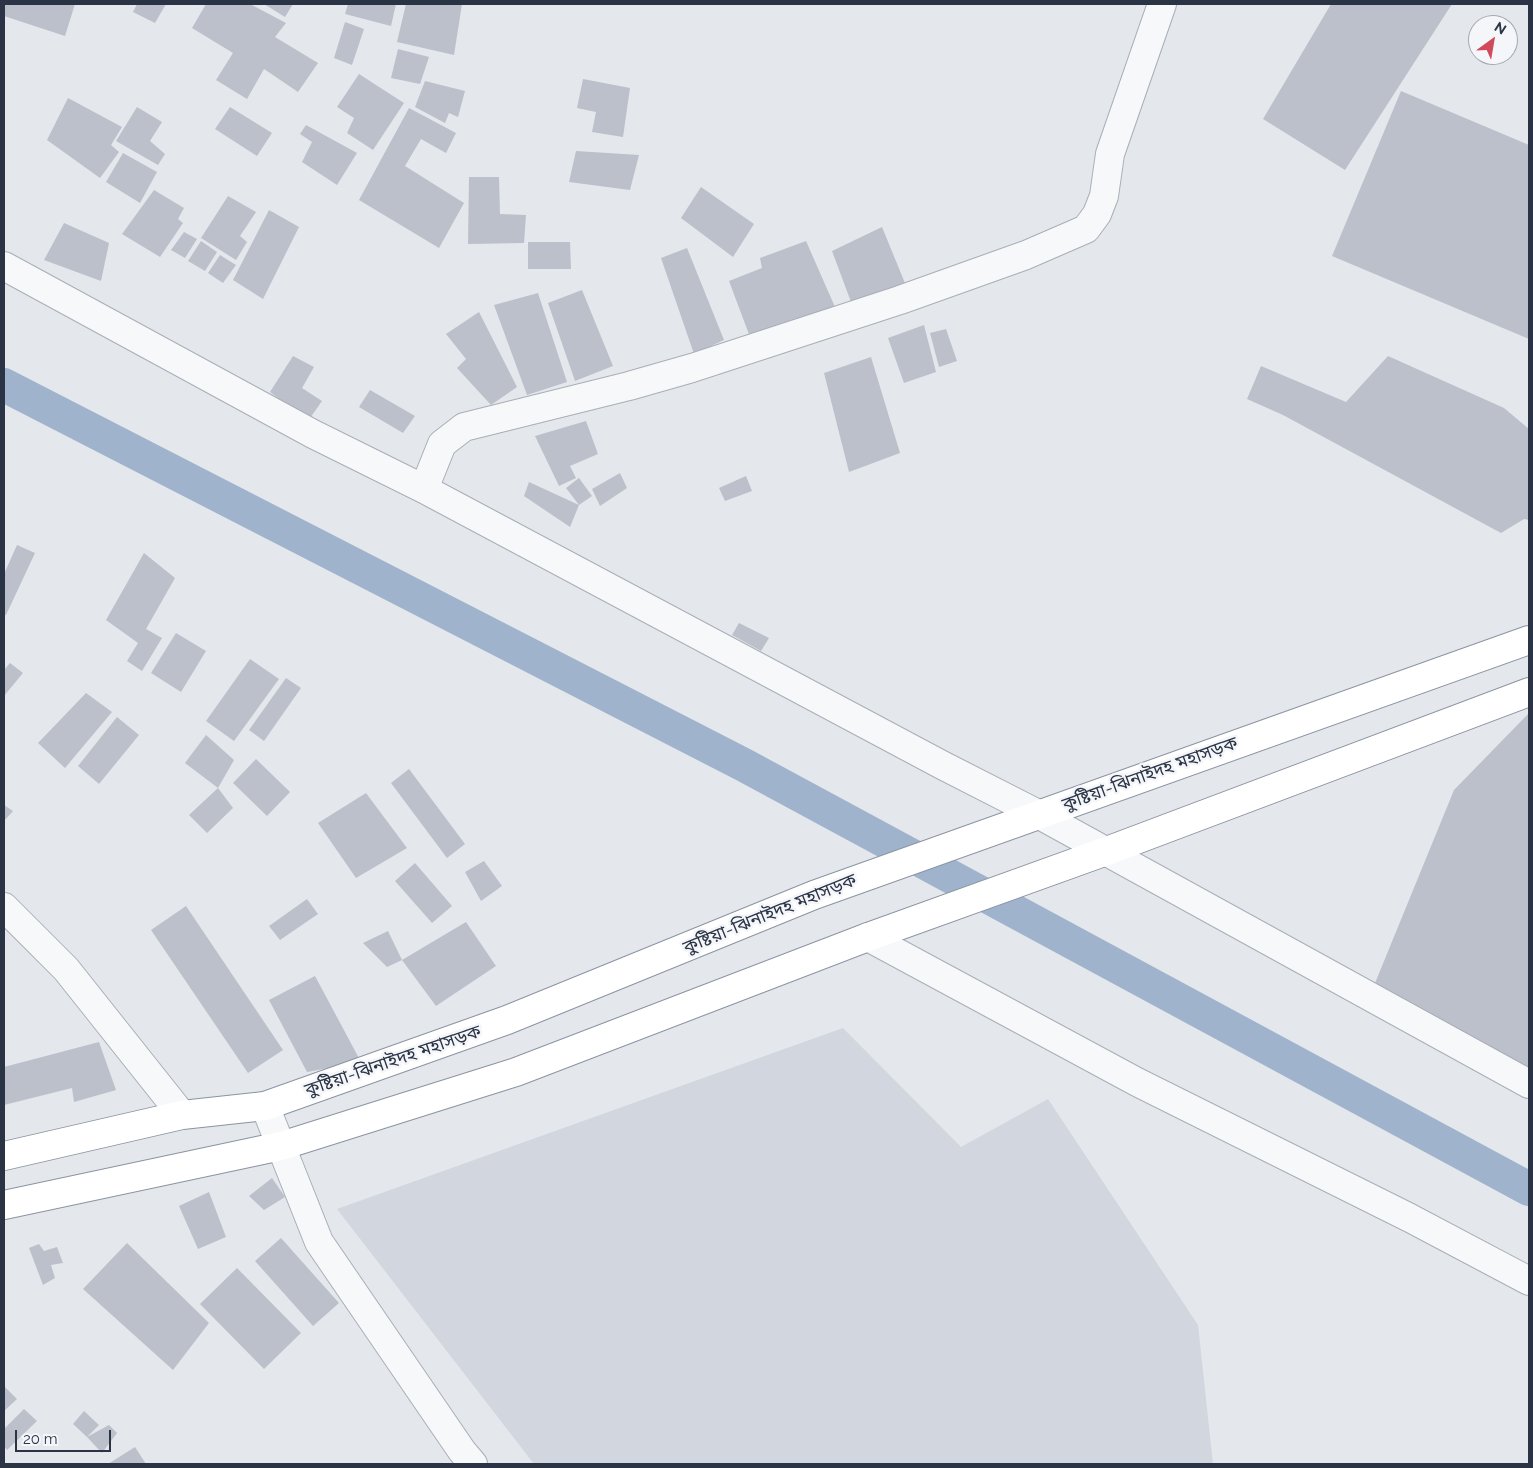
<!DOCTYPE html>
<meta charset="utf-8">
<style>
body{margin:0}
#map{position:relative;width:1533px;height:1468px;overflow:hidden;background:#e4e7ec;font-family:Raleway,sans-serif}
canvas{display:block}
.frame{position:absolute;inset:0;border:5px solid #2b3445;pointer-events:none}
.north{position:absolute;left:1468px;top:15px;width:50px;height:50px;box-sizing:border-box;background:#f4f6f9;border:1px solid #a4a8b1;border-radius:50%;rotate:32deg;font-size:14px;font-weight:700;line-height:20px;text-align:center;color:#2b3445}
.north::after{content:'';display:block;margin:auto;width:18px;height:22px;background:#d1495b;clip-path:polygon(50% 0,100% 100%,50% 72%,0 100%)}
.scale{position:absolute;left:15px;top:1430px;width:96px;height:22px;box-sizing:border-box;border:2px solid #2b3445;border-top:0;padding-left:6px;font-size:15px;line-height:18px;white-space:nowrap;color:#2b3445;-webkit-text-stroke:4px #f4f6f9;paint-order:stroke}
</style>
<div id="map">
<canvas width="1533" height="1468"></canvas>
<div class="frame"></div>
<div class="north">N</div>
<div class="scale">20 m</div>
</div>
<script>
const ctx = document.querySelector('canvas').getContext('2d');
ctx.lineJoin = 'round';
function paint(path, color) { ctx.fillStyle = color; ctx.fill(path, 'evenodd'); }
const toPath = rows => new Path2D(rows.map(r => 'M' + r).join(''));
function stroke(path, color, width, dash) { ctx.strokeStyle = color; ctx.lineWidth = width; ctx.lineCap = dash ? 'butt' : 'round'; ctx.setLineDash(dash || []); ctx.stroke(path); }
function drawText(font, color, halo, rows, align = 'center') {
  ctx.font = font + ' Raleway,"Noto Sans Bengali",sans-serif'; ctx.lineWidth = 5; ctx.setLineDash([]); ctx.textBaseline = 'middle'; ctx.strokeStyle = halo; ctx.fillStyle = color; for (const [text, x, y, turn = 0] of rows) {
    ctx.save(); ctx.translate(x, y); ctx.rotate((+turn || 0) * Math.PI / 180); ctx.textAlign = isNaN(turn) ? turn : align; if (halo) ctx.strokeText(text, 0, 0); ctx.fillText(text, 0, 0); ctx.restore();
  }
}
paint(toPath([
 [843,1028,961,1147,1048,1099,1198,1325,1213,1464,534,1464,337,1209]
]), '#d2d6de');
stroke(toPath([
 [4,385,744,765,1529,1189]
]), '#9fb4cc', 34);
paint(toPath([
 [4,4,75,4,65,36,4,16],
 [137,4,166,4,155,23,133,12],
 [206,4,250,4,286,23,275,37,318,63,298,92,264,69,247,99,216,80,233,53,192,28],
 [264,4,293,4,285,17],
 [348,4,396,4,391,26,345,14],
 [406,4,462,4,454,55,397,42],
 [1331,4,1452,4,1345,170,1263,119],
 [345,22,364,29,352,65,334,58],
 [398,49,429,57,420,84,391,78],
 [359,74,404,103,373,150,347,133,354,118,337,107],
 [583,79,630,88,623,137,592,132,596,112,577,108],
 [425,81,465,91,458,117,449,113,445,123,415,107],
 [1401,91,1529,145,1529,339,1332,256],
 [68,98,122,127,111,145,119,152,100,178,47,140],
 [137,107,162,122,150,141,165,154,158,165,116,141],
 [230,107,272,133,257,156,215,129],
 [409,108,456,133,446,153,421,139,405,166,464,203,439,248,359,200],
 [306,125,357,153,337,185,302,162,312,142,300,134],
 [576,151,639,155,630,190,569,182],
 [123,153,157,172,140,203,106,182],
 [469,177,499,177,500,214,526,215,524,243,468,244],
 [701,187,754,224,733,257,681,218],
 [154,190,184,208,178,219,183,223,160,257,122,234],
 [228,196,256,212,240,236,247,242,236,260,201,238],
 [269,210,299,227,263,299,233,280],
 [64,223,109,243,101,281,44,260],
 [882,227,907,288,854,310,832,251],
 [184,232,197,239,185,258,171,250],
 [201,241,217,252,205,271,188,261],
 [806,241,835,307,750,337,729,281,762,268,760,258],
 [528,242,570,242,571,269,528,269],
 [687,248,724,340,694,354,661,258],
 [220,255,236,265,223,283,208,273],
 [582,290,613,366,575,381,548,303],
 [538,293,567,382,527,395,494,305],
 [479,312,517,387,491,405,457,368,466,359,446,334],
 [924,325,936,372,904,383,888,338],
 [946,329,957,361,939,367,930,333],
 [293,356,314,367,302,388,322,401,308,421,270,392],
 [1388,356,1504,408,1529,429,1529,520,1524,519,1501,533,1283,415,1247,399,1261,366,1346,402],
 [871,357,900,453,849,472,824,373],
 [370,390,415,416,403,433,359,407],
 [586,421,598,454,570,466,576,478,559,486,535,436],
 [620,473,627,488,600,506,592,489],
 [746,476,752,491,725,501,719,488],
 [579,478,592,496,579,505,566,488],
 [529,482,579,505,570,527,524,496],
 [17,545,35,553,6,615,4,614,4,574],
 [144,553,175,578,146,629,162,638,142,671,127,661,138,643,106,620],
 [739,623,769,638,761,651,732,635],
 [176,633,206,651,181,692,151,673],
 [250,659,279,679,234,741,206,721],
 [10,663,23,673,4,696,4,670],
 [286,678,301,688,264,741,249,730],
 [86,693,112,712,65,768,38,743],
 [1529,713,1529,1072,1373,988,1454,790],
 [117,717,139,735,99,784,78,766],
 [206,735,234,760,218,788,185,763],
 [256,759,290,792,267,816,233,783],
 [409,769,465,844,447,858,391,783],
 [218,788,233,808,207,833,189,815],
 [366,793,407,848,356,878,318,823],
 [4,805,13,811,4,821],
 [484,861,502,886,481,901,465,872],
 [415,863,452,906,432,923,395,881],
 [307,899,318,914,280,940,269,926],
 [186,906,283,1050,248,1073,151,930],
 [466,922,496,966,436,1006,402,960],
 [388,931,402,960,387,967,363,943],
 [315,976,361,1062,307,1072,269,1000],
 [99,1042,116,1090,74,1102,72,1088,4,1105,4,1067],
 [272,1178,285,1197,264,1210,249,1196],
 [209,1192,226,1237,198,1249,179,1206],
 [281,1238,339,1303,313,1326,255,1261],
 [127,1243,209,1323,173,1370,83,1289],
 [39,1244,44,1251,57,1247,63,1263,51,1265,55,1278,43,1285,29,1248],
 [237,1268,301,1333,264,1369,200,1304],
 [4,1386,17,1399,4,1411],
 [24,1409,37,1421,7,1450,4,1446,4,1429],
 [84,1411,99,1425,87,1437,73,1424],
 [109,1425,117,1433,102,1453,87,1437],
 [135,1447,146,1464,108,1464]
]), '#bbc0ca');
const minor = toPath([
 [4,266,313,434,424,489,942,765,1038,814,1529,1084],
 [424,489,442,444,464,427,629,386,692,368,900,300,1026,255,1086,229,1097,214,1104,196,1110,154,1162,4],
 [4,907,66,969,182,1115],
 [868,937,1137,1082,1410,1218,1529,1281],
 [265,1106,319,1242,462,1451,473,1464]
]);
const trunk = toPath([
 [4,1156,182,1115,265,1106,507,1020,814,895,1529,640],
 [4,1205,281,1146,516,1072,868,937,1104,852,1529,692]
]);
stroke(minor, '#a9aeb7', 30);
stroke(trunk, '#8b94a3', 30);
stroke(minor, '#f7f8fa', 28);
stroke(trunk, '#fff', 28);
drawText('18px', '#2b3445', '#f4f6f9', [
 ["কুষ্টিয়া-ঝিনাইদহ মহাসড়ক",1150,774,-20],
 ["কুষ্টিয়া-ঝিনাইদহ মহাসড়ক",770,914,-22],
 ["কুষ্টিয়া-ঝিনাইদহ মহাসড়ক",393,1061,-19]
]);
</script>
